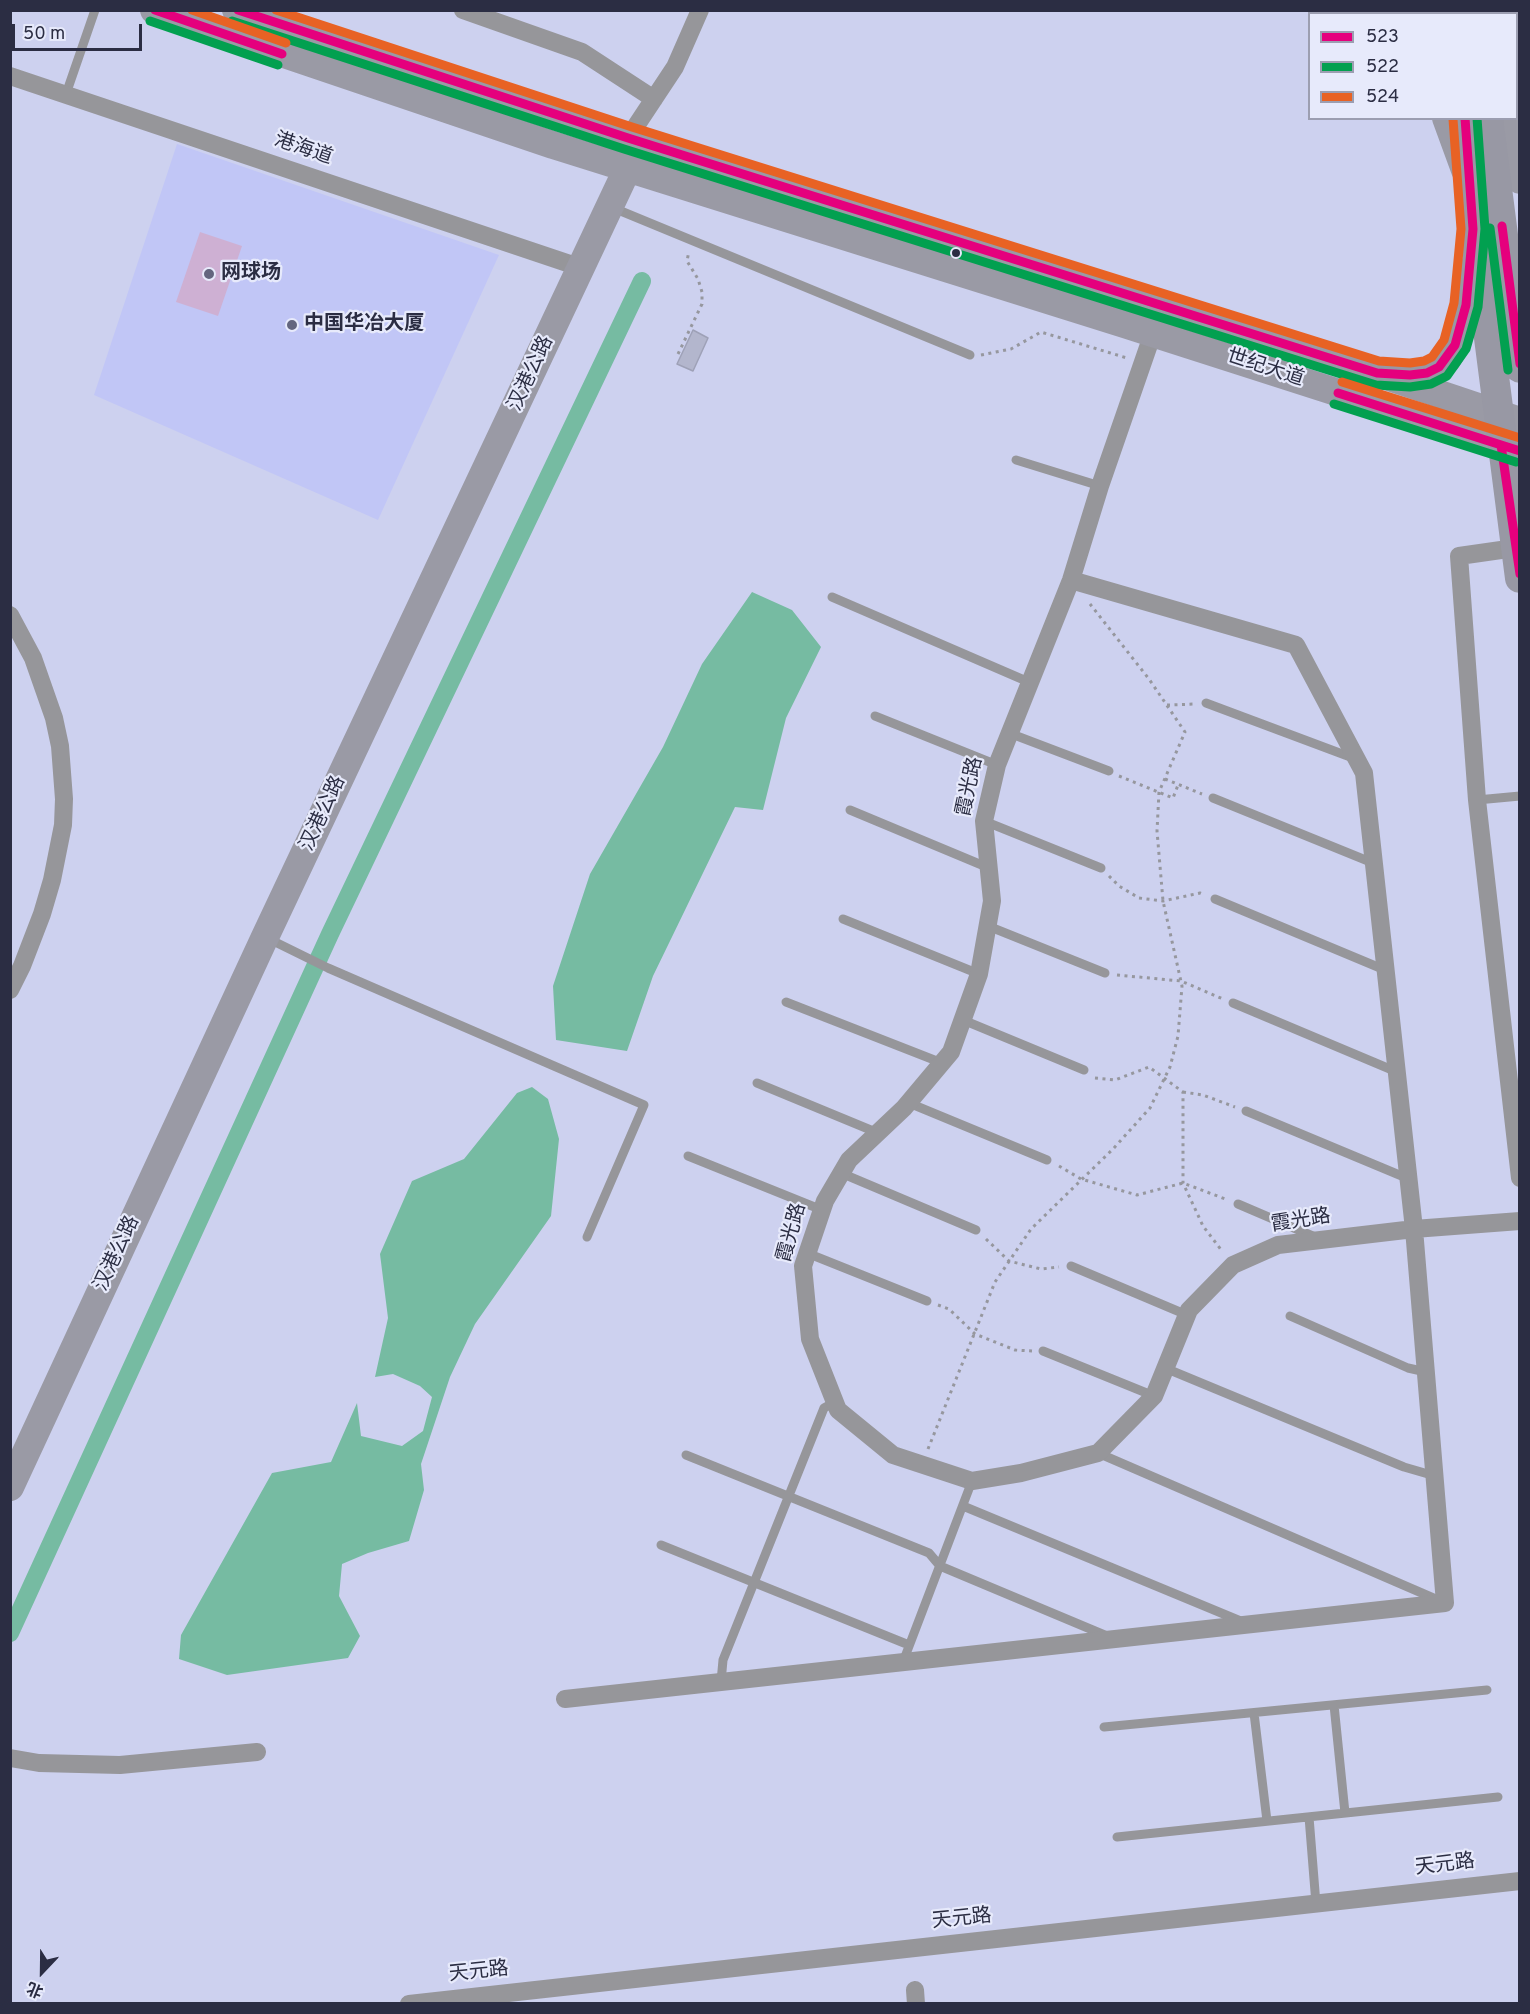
<!DOCTYPE html>
<meta charset="utf-8">
<style>
body{margin:0}
#map{position:relative;width:1530px;height:2014px;overflow:hidden;background:#cdd1ef;font-family:Overpass,"Noto Sans SC",sans-serif}
canvas{display:block}
.frame{position:absolute;inset:0;border:12px solid #2b2d43;pointer-events:none}
.legend{position:absolute;left:1308px;top:12px;width:210px;height:108px;box-sizing:border-box;background:#e7eafb;border:2px solid #9c9eb1;margin:0;padding:8px 10px;list-style:none;font-size:18px;color:#2b2d43}
.legend li{display:flex;align-items:center;gap:12px;height:30px}
.legend b{width:30px;border:2px solid #9c9eb1}
.north{position:absolute;left:12px;top:1942px;width:60px;height:60px;-webkit-text-stroke:4px #e7eafb;paint-order:stroke;rotate:202deg;font-size:16px;font-weight:700;line-height:24px;text-align:center;color:#2b2d43}
.north::after{content:'';display:block;margin:auto;width:21px;height:27px;background:#2b2d43;clip-path:polygon(50% 0,100% 100%,50% 72%,0 100%)}
.scale{position:absolute;left:12px;top:24px;width:130px;height:27px;box-sizing:border-box;border:3px solid #2b2d43;border-top:0;padding-left:8px;font-size:18px;line-height:21px;white-space:nowrap;color:#2b2d43;-webkit-text-stroke:4px #e7eafb;paint-order:stroke}
</style>
<div id="map">
<canvas width="1530" height="2014"></canvas>
<div class="frame"></div>
<ul class="legend">
<li><b style="height:8px;background:#e5007d"></b>523</li>
<li><b style="height:8px;background:#02a050"></b>522</li>
<li><b style="height:8px;background:#e86224"></b>524</li>
</ul>
<div class="north">北</div>
<div class="scale">50 m</div>
</div>
<script>
const ctx = document.querySelector('canvas').getContext('2d');
ctx.lineJoin = 'round';
function paint(path, color) { ctx.fillStyle = color; ctx.fill(path, 'evenodd'); }
const toPath = rows => new Path2D(rows.map(r => 'M' + r).join(''));
function stroke(path, color, width, dash) { ctx.strokeStyle = color; ctx.lineWidth = width; ctx.lineCap = dash ? 'butt' : 'round'; ctx.setLineDash(dash || []); ctx.stroke(path); }
function drawText(font, color, halo, rows, align = 'center') {
  ctx.font = font + ' Overpass,"Noto Sans SC",sans-serif'; ctx.lineWidth = 4.5; ctx.setLineDash([]); ctx.textBaseline = 'middle'; ctx.strokeStyle = halo; ctx.fillStyle = color; for (const [text, x, y, turn = 0] of rows) {
    ctx.save(); ctx.translate(x, y); ctx.rotate((+turn || 0) * Math.PI / 180); ctx.textAlign = isNaN(turn) ? turn : align; if (halo) ctx.strokeText(text, 0, 0); ctx.fillText(text, 0, 0); ctx.restore();
  }
}
paint(toPath([
 [177,144,499,255,378,520,94,395]
]), '#c1c6f6');
paint(toPath([
 [200,232,242,246,218,316,176,302]
]), '#ceb0d3');
paint(toPath([
 [752,592,792,610,821,647,786,718,763,810,735,807,653,976,627,1051,556,1040,553,986,590,874,663,747,702,664],
 [532,1087,548,1099,559,1139,551,1216,475,1324,450,1377,421,1464,424,1490,409,1541,368,1553,342,1564,339,1596,360,1636,348,1658,227,1675,179,1659,181,1635,272,1473,331,1462,357,1403,361,1436,402,1446,423,1431,432,1397,420,1386,393,1374,375,1377,388,1318,380,1254,412,1181,464,1159,517,1093]
]), '#76bba2');
stroke(toPath([
 [10,1633,330,934,642,281]
]), '#76bba2', 18);
const building = toPath([
 [693,330,708,338,693,371,677,364,693,330]
]);
paint(building, '#b3b6cd');
stroke(building, '#9ea1b7', 1.5);
stroke(toPath([
 [678,354,702,304,702,292,698,279,687,261,689,251],
 [981,355,1011,349,1041,332,1127,358],
 [1167,705,1196,704],
 [1119,776,1173,798,1178,785],
 [1165,779,1202,794],
 [1109,876,1119,886,1139,898,1163,901,1200,893,1205,895],
 [1117,975,1181,981,1223,999],
 [1095,1078,1115,1080,1149,1067,1183,1092,1183,1183,1203,1226,1222,1251],
 [1183,1092,1203,1095,1235,1107],
 [1059,1166,1081,1179,1137,1195,1183,1183,1228,1200],
 [986,1239,1009,1261,1041,1269,1059,1267],
 [938,1305,949,1309,975,1334,1015,1350,1032,1351],
 [928,1449,995,1282,1031,1229,1113,1149,1150,1108,1170,1067,1178,1036,1182,986,1163,901,1157,831,1159,792,1185,732,1149,679,1090,604]
]), '#96979e', 3, [3, 4.5]);
stroke(toPath([
 [66,94,95,10],
 [611,207,970,355],
 [1016,460,1100,486],
 [832,597,1031,683],
 [1206,703,1353,758],
 [875,716,997,765],
 [1009,733,1109,771],
 [1213,798,1373,863],
 [1477,800,1520,796],
 [850,810,989,868],
 [984,821,1101,868],
 [1215,899,1385,970],
 [843,919,979,974],
 [988,926,1105,973],
 [267,938,328,968,644,1105,587,1237],
 [786,1002,942,1063],
 [1233,1003,1397,1072],
 [963,1020,1084,1070],
 [757,1083,878,1133],
 [909,1103,1047,1160],
 [1246,1111,1409,1179],
 [688,1156,822,1210],
 [841,1173,976,1230],
 [1238,1204,1315,1237],
 [807,1253,927,1301],
 [1071,1266,1187,1315],
 [1290,1316,1408,1368,1426,1372],
 [1043,1351,1154,1396],
 [1165,1368,1404,1467,1435,1476],
 [1098,1453,1438,1600],
 [686,1455,929,1553,940,1566,1107,1636],
 [963,1506,1243,1622],
 [661,1545,909,1645],
 [903,1662,972,1481],
 [721,1682,723,1660,824,1408,835,1402],
 [1334,1705,1345,1813],
 [1254,1713,1267,1821],
 [1104,1727,1487,1690],
 [1309,1817,1316,1904],
 [1117,1837,1498,1797]
]), '#96969a', 9);
stroke(toPath([
 [463,10,582,52,654,99],
 [1516,60,1520,61],
 [10,76,582,268],
 [628,138,675,67,700,10],
 [1153,333,1100,486,1071,580,997,765,984,821,992,901,979,974,951,1052,904,1108,849,1160,825,1201,803,1266,810,1339,838,1410,893,1455,972,1481,1021,1473,1098,1453,1154,1396,1189,1310,1233,1265,1278,1245,1414,1229,1520,1221],
 [1515,548,1459,556,1477,800,1520,1178],
 [10,615,33,658,54,718,60,746,64,799,63,825,52,880,42,914,22,966,10,990],
 [565,1699,1445,1603,1414,1229,1364,773,1296,645,1071,580],
 [10,1758,39,1763,120,1765,257,1752],
 [915,1990,916,2004],
 [409,2004,1520,1881]
]), '#96969a', 18);
stroke(toPath([
 [154,10,553,145,1124,324,1520,451],
 [236,10,628,138,1162,304,1377,373,1520,421],
 [1423,10,1424,14],
 [1497,10,1498,14],
 [1446,118,1465,170],
 [1511,118,1520,180],
 [10,1487,265,937,640,142]
]), '#9a9aa5', 28);
stroke(toPath([
 [1451,10,1452,14],
 [1474,10,1474,14],
 [1465,118,1473,229,1484,299,1520,578],
 [1488,118,1520,368],
 [1377,373,1410,375,1427,373,1439,367,1447,358,1455,345,1461,326,1466,305,1470,271]
]), '#9898a4', 30);
stroke(toPath([
 [155,10,282,54],
 [238,10,628,138,1377,373,1410,375,1427,373,1439,367,1455,345,1466,305,1473,229,1465,118],
 [1502,226,1520,364],
 [1338,393,1520,451],
 [1501,445,1520,574]
]), '#e5007d', 9);
stroke(toPath([
 [150,21,278,65],
 [232,21,624,149,1376,385,1410,387,1431,384,1447,376,1466,349,1478,307,1485,229,1477,118],
 [1490,228,1508,370],
 [1334,404,1516,462]
]), '#02a050', 9);
stroke(toPath([
 [192,10,286,43],
 [276,10,632,127,1379,361,1410,363,1424,361,1432,357,1444,340,1454,303,1461,229,1453,119],
 [1342,382,1520,438]
]), '#e86224', 9);
for (const [x, y, r, color] of [
 [956,253,5,"#2b2d43"],
 [209,274,6,"#64667f"],
 [292,325,6,"#64667f"]
]) { const dot = new Path2D(); dot.arc(x, y, r, 0, 2 * Math.PI); ctx.fillStyle = color; ctx.fill(dot); stroke(dot, '#e7eafb', 2); }
drawText('20px', '#2b2d43', '#e7eafb', [
 ["港海道",303,150,19],
 ["世纪大道",1265,369,18],
 ["汉港公路",532,374,-65],
 ["霞光路",971,787,-78],
 ["汉港公路",324,814,-65],
 ["霞光路",1301,1222,-9],
 ["霞光路",793,1233,-75],
 ["汉港公路",118,1254,-65],
 ["天元路",1445,1866,-7],
 ["天元路",962,1920,-6],
 ["天元路",479,1973,-6]
]);
drawText('bold 20px', '#2b2d43', '#e7eafb', [
 ["网球场",221,274],
 ["中国华冶大厦",304,325]
], 'left');
</script>
